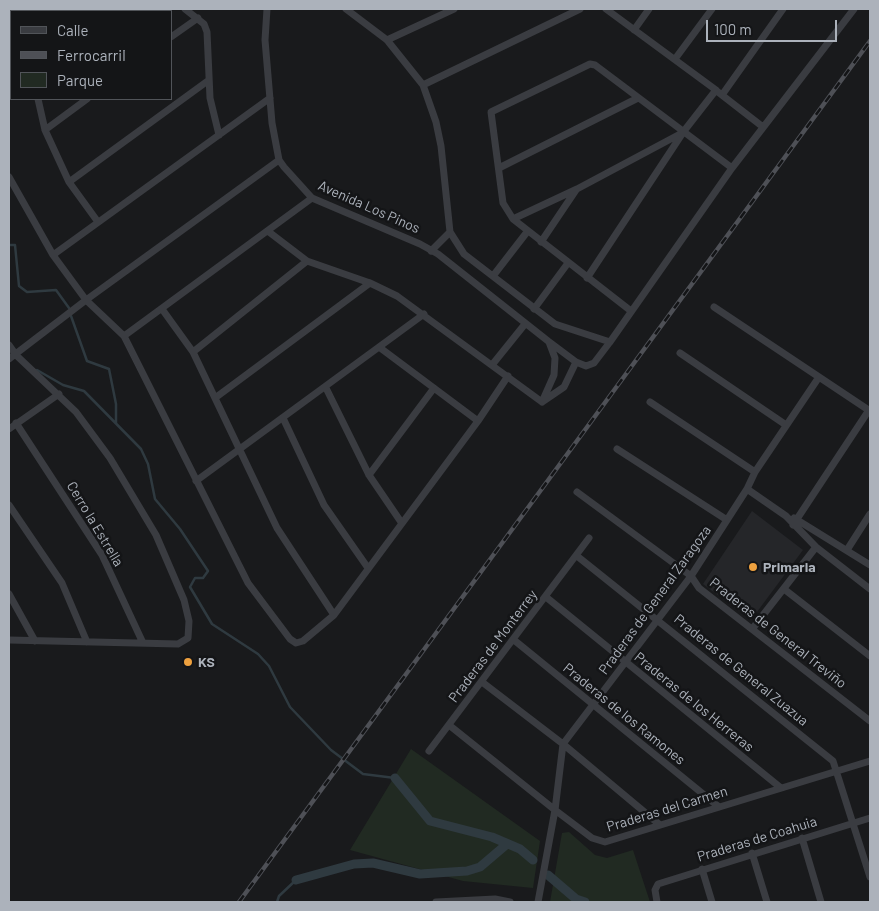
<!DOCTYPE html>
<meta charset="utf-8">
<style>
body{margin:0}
#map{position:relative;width:879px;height:911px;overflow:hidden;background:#191a1c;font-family:Barlow,sans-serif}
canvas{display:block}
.frame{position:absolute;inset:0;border:10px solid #acb2bb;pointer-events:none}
.legend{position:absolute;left:10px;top:10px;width:162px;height:90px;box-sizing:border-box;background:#141517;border:1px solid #515459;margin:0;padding:6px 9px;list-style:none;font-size:15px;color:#acb2bb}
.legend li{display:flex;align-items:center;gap:10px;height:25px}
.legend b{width:25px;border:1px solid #515459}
.scale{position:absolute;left:706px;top:20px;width:131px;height:22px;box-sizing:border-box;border:2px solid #acb2bb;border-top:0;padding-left:6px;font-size:15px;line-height:18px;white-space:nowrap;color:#acb2bb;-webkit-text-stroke:4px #141517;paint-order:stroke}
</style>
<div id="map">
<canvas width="879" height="911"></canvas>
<div class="frame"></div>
<ul class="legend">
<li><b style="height:6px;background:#3a3c41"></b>Calle</li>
<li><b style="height:6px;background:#4e5056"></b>Ferrocarril</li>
<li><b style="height:14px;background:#212a22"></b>Parque</li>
</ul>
<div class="scale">100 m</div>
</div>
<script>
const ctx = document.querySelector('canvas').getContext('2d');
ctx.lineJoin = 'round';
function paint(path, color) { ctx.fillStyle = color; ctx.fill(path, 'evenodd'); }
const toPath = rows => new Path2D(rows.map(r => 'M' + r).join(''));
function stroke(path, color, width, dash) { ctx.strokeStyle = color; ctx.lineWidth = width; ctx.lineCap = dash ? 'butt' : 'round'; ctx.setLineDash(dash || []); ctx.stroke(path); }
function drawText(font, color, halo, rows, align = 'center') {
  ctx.font = font + ' Barlow,sans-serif'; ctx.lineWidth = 5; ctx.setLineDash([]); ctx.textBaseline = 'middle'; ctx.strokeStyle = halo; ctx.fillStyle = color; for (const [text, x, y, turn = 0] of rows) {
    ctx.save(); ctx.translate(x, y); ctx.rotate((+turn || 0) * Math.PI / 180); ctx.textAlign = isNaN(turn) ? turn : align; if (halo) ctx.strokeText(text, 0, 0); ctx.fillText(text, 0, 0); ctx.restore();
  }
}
paint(toPath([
 [752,511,803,550,751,620,703,584]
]), '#252629');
paint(toPath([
 [411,749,540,841,533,888,463,881,350,850],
 [569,832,595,855,607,858,633,850,650,902,550,902,562,833]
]), '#212a22');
stroke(toPath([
 [9,245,15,245,19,286,27,292,56,290,69,308],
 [71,316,87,361,109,369,116,404,116,423],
 [37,370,63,385,84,391,141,449,148,464,155,499,180,529,208,571,203,578,195,578,190,587,212,624,258,654,269,666,290,707,331,750,363,774,395,778],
 [277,902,279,896,296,880]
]), '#2f3a40', 2.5);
stroke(toPath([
 [395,778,430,821,492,837,520,849,533,860],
 [548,875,576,899,585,902],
 [296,880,354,864,373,863,420,874,467,871,480,867,507,844]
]), '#2f3a40', 9);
stroke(toPath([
 [12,9,13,11],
 [185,9,204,24,207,32,210,98,219,135],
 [267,9,265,40,272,123,279,160,284,167,312,198,420,244,438,254,548,341,576,362,586,366,594,363,610,342,732,168,854,9],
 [346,9,387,40,423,85,436,122,441,146,450,232,464,254,555,324,610,342],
 [26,11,29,9],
 [117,11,121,9],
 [9,23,11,21],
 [634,30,649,9],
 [171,37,198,18],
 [387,40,454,9],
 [675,59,712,9],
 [423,85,580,9],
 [718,92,763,127],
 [722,95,783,9],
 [38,99,45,130,69,182,98,222],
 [45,130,87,99],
 [499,168,638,98],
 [9,177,53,255,86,300,124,336,248,583,290,639,296,643,303,641,334,615,478,421,508,376],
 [69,182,209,80],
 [513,219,577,189,682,133],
 [269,232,307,261,370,283,397,296,542,402],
 [541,242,576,190],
 [431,251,450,232],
 [53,255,270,98],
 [493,276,527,232],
 [587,278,684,131,716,90,606,9],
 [714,307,870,411],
 [162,309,193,352,277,528,334,615],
 [534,309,568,263],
 [631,311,513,219,503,203,491,112,590,64,595,65,732,168],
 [124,336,312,198],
 [9,345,16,355,76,412,110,458,156,535,184,600,189,621,188,638,178,644,9,640],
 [379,347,478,421],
 [193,352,307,261],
 [680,353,786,425],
 [9,359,86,300,279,160],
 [492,365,525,324],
 [326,388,369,475,401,522],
 [215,398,370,283],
 [542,402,554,375,555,358,549,342],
 [542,402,564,387,576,362],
 [650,402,755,472],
 [283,418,324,505,368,568],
 [16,423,102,555,143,643],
 [9,429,59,394],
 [617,449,727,520],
 [369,475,434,388],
 [196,481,424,314],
 [747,489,786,516,816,547,870,589],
 [577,492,691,576,699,588,870,721],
 [9,505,62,583,87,642],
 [794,518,870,565],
 [793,525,869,410],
 [847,550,870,514],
 [577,556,833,761,870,877],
 [784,589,870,656],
 [9,594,35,641],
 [546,597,781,788],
 [753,628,816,547],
 [514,640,719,807],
 [482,682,563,744,660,825],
 [449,725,555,810,592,838,605,842,870,761],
 [429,751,589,538],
 [802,838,821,902],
 [752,853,767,902],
 [702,869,712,902],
 [436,902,495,899,510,902],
 [538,902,555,810,563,744,691,576,747,489,755,472,819,377],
 [657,902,655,890,658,884,870,818]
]), '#3a3c41', 7);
const rail = toPath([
 [239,902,870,41]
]);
stroke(rail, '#4e5056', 4.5);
stroke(rail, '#141517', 2.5, [8]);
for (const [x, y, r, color] of [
 [753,567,5,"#eea13f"],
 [188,662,5,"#eea13f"]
]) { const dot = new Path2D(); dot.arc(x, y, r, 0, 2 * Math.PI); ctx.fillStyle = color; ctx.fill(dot); stroke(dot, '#141517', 2); }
drawText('14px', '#acb2bb', '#141517', [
 ["Avenida Los Pinos",369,207,24],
 ["Cerro la Estrella",95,524,59],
 ["Praderas de General Zaragoza",655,600,-54],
 ["Praderas de General Treviño",778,633,38],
 ["Praderas de Monterrey",493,646,-53],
 ["Praderas de General Zuazua",741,670,39],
 ["Praderas de los Herreras",694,702,39],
 ["Praderas de los Ramones",624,714,39],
 ["Praderas del Carmen",667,809,-17],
 ["Praderas de Coahuia",757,839,-17]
]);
drawText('bold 14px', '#acb2bb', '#141517', [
 ["Primaria",763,567],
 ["KS",198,662]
], 'left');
</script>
